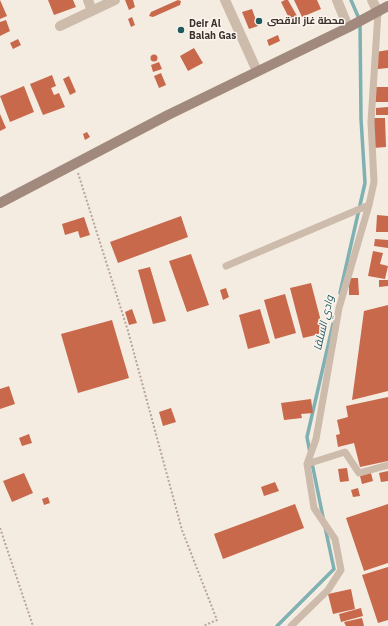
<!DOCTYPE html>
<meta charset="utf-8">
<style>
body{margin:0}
canvas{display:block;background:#f4ebe1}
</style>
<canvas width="388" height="626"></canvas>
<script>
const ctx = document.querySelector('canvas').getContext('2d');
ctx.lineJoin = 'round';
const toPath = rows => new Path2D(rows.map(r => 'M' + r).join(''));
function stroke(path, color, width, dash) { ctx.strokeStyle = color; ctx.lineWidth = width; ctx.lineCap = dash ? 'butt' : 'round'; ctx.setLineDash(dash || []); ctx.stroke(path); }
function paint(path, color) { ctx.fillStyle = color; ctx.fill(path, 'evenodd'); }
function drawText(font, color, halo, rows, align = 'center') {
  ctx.font = font + ' "IBM Plex Sans",Cairo,sans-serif'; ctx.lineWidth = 3; ctx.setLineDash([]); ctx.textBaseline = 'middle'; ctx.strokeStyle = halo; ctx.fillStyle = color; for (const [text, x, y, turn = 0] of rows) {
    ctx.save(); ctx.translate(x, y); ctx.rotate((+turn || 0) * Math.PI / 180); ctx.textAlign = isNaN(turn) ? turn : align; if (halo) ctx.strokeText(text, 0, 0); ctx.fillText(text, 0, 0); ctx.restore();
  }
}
stroke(toPath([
 [340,293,365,183,361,119,360,21,351,0],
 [310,453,307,437,333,324],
 [312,463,323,517],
 [277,626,334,569,325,527]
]), '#7fb0b2', 3.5);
paint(toPath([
 [0,0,7,16,0,19],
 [48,0,73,0,76,7,54,15],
 [125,0,133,0,135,7,129,10],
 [178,0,181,1,180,5,153,17,149,16,151,12],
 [285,0,288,0,297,16,290,20,281,2],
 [294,0,317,0,321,9,302,17],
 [252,9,258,26,249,29,242,12],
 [132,17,135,25,131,27,128,19],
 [6,20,10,31,0,36,0,22],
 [278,35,280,41,269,46,267,40],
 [18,39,21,45,13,49,10,43],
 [194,48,203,63,188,71,180,56],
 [388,50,388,68,378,69,376,52],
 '150.5 58a3.5 3.5 0 1 1 7 0a3.5 3.5 0 1 1-7 0Z',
 [159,62,162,69,153,72,151,65],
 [161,73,166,85,159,88,154,76],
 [52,75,56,86,51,88,54,95,59,93,65,107,43,115,30,84],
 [69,76,76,92,70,95,63,79],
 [24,86,34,112,10,122,0,96],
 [375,87,388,87,388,102,375,102],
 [388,107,388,115,376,115,376,108],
 [0,114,6,128,0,131],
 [372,118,385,118,386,147,373,148],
 [87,132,90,137,85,140,83,134],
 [377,215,388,216,388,232,376,232],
 [181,216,188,237,118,263,110,242],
 [84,217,90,235,80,238,78,231,65,235,62,224],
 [375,239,388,240,388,248,374,246],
 [373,251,383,253,380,264,388,266,385,279,368,276],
 [191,254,209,305,187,312,169,261],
 [150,267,166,321,153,324,138,270],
 [349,278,358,278,359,295,349,295],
 [379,280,388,280,388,286,379,287],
 [311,283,324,333,303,338,290,288],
 [226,288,229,297,223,300,220,290],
 [285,294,296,333,275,339,264,300],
 [388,305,388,391,352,400,364,311],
 [132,309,137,323,129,325,125,312],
 [260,309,270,343,248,349,239,315],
 [112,320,129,378,78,393,61,334],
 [9,386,15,404,0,409,0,389],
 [388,397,388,461,360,467,354,443,338,447,336,435,340,434,337,420,348,417,346,406],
 [311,399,313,413,301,414,302,418,284,420,281,403],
 [171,408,176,422,163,426,159,412],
 [29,434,32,443,22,446,19,438],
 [347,468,349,481,340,482,338,469],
 [388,471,388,481,381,482,379,473],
 [24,473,33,493,12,502,3,481],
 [371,473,373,481,362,484,360,476],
 [275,482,279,491,264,496,261,487],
 [358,488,360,496,353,497,351,490],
 [48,497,50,503,44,505,42,499],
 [295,504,304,528,223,559,214,534],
 [388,504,388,563,364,571,346,518],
 [388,567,388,620,378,623,362,575],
 [351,589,355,609,333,614,328,594],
 [361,608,363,616,341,622,339,614],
 [362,618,364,626,346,626,344,622]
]), '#c8694b');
stroke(toPath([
 [78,173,128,331,182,530,217,620,203,626],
 [0,528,33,626]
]), '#b9a596', 2, [2, 2]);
stroke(toPath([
 [226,266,369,205],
 [307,464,345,452,359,473,388,465],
 [291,626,328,590,341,570,335,539,314,508,307,464,316,439,339,308,369,205,374,182,371,122,378,12]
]), '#cdbbac', 7);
stroke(toPath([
 [88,0,92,11],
 [225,0,257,71],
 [337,0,348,27],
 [372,0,378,12],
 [60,26,115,0]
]), '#cdbbac', 10);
stroke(toPath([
 [0,203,168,115,349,27,388,6]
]), '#a18a7d', 10);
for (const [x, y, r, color] of [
 [259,21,4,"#1f5a5e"],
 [181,30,4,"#1f5a5e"]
]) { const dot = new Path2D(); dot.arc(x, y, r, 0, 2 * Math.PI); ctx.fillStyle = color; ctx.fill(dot); stroke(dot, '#fbf5ee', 1.5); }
drawText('bold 10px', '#3b302b', '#fbf5ee', [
 ["محطة غاز الاقصى",267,21],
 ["Deir Al",189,24],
 ["Balah Gas",189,36]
], 'left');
drawText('italic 11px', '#1f5a5e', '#fbf5ee', [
 ["وادي السلقا",324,323,-77]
]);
</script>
